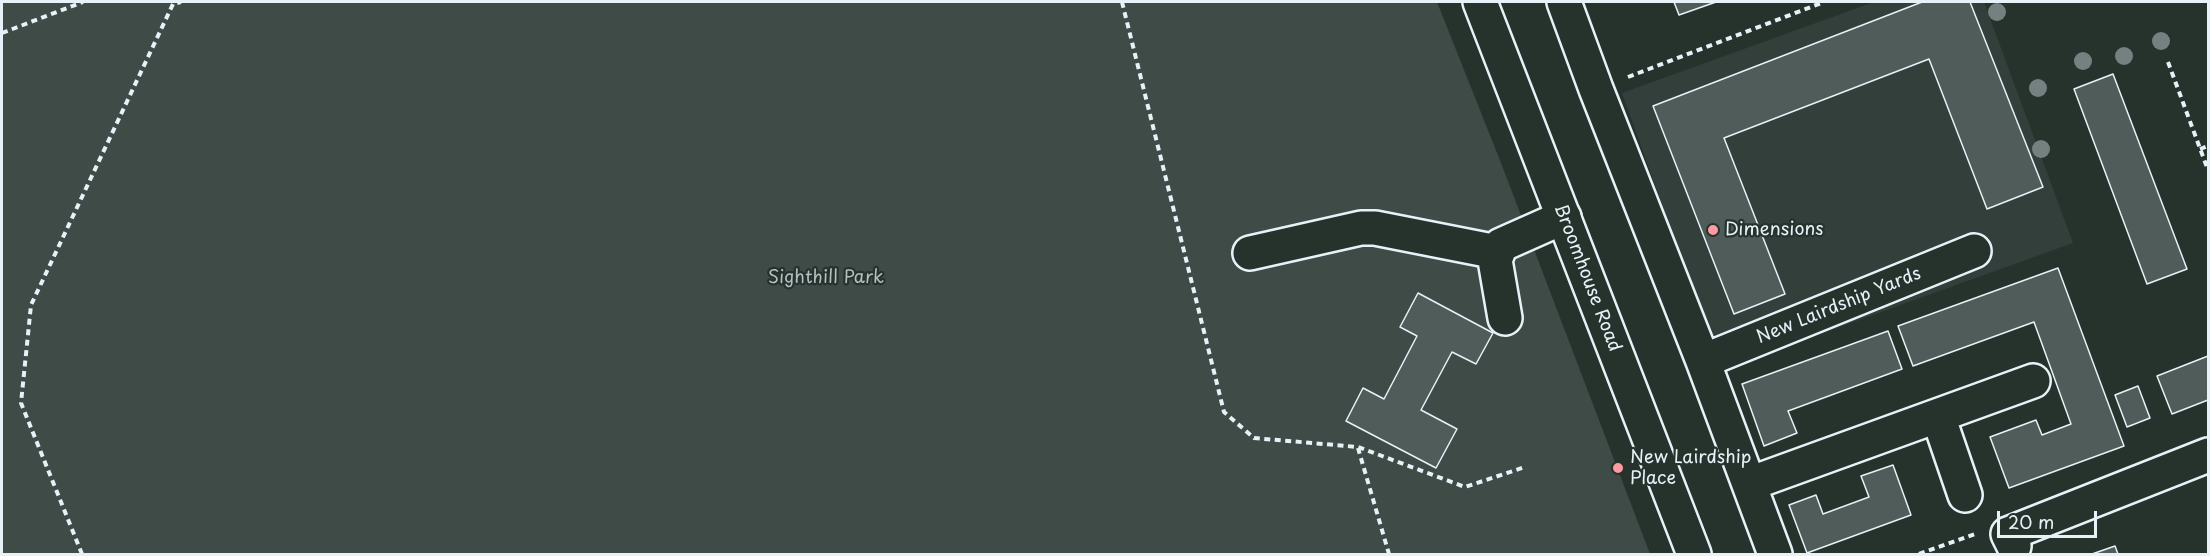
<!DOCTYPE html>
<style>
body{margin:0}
#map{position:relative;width:2210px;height:556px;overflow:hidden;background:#26332d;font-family:"Playpen Sans",sans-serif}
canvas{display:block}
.frame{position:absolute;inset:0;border:3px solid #e8f1f8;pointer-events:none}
.scale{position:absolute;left:1997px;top:511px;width:100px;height:27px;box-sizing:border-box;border:3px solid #e8f1f8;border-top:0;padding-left:8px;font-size:18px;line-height:21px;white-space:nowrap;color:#e8f1f8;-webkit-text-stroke:4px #26332d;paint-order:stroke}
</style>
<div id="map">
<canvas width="2210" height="556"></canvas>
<div class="frame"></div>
<div class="scale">20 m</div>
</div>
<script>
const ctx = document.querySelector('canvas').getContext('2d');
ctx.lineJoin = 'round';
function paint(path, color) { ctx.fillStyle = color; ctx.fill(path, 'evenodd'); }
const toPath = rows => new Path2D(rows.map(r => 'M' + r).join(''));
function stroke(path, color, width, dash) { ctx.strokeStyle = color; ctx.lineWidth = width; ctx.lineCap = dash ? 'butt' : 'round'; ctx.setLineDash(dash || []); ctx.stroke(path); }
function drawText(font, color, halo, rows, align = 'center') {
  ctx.font = font + ' "Playpen Sans",sans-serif'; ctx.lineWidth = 4.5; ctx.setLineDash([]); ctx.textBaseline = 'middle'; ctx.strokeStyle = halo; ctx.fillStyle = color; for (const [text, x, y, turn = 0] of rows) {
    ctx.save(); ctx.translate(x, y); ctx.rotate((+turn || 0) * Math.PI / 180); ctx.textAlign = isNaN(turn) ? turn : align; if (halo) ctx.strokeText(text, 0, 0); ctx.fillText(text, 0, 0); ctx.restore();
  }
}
paint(toPath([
 [1874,2,1984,2,2073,243,1717,371,1712,344,1622,93]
]), '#333f3a');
paint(toPath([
 [2,2,1437,2,1501,163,1650,554,2,554]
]), '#3e4b47');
const building = toPath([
 [1674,2,1716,2,1679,15,1674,2],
 [1922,2,1970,2,2043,187,1987,209,1929,59,1724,138,1785,294,1734,314,1653,106,1922,2],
 [2113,74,2187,269,2147,284,2074,89,2113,74],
 [2058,268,2124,446,2009,488,1990,437,2036,420,2042,435,2071,424,2034,322,1913,366,1898,326,2058,268],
 [1418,293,1493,333,1476,364,1452,352,1421,410,1457,429,1436,468,1346,421,1363,388,1384,399,1417,336,1400,327,1418,293],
 [1888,331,1902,369,1788,411,1797,433,1764,446,1742,384,1888,331],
 [2208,356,2208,400,2172,414,2157,376,2208,356],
 [2138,386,2150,418,2127,427,2115,395,2138,386],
 [1893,465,1911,515,1807,553,1789,505,1816,495,1823,514,1869,497,1861,476,1893,465],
 [2115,546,2118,554,2092,554,2115,546]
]);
paint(building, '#505c59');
stroke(building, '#e8f1f8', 1.5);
const minor = toPath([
 [1564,2,1596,89,1703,361,1775,554],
 [1250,253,1361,228,1375,228,1497,252],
 [1505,318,1495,260,1501,245,1564,217],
 [1703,361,1974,251],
 [1938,416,1965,495],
 [1749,484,2033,381],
 [2014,546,2008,534,2208,455]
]);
const major = toPath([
 [1480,2,1694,554]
]);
stroke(minor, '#e8f1f8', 38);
stroke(major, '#e8f1f8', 38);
stroke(toPath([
 [1122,2,1224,412,1254,438,1358,447,1465,487,1525,467],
 [2,33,83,2],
 [2168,62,2208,170],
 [1628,77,1824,2],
 [2200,149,2208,146],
 [1358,448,1389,554],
 [82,554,21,403,31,305,173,4,181,2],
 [1919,554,1975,534]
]), '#e8f1f8', 4, [6, 4.5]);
stroke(minor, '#26332d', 33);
stroke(major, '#26332d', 33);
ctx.fillStyle = '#758080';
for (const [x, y] of [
 [1997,12],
 [2161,41],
 [2124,56],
 [2083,61],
 [2038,88],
 [2041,149]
]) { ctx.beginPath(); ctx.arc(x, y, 9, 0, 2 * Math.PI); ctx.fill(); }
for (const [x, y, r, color] of [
 [1713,230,6,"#ff9aa2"],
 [1618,468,6,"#ff9aa2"]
]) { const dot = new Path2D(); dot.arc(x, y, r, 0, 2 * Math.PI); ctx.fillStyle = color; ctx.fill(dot); stroke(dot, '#26332d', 2); }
drawText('18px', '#e8f1f8', '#26332d', [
 ["Dimensions",1725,230],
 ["New Lairdship",1630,458],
 ["Place",1630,479]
], 'left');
drawText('18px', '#b5bfc3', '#26332d', [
 ["Sighthill Park",826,278]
]);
drawText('18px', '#e8f1f8', '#26332d', [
 ["Broomhouse Road",1587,278,69],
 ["New Lairdship Yards",1839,306,-22]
]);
</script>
